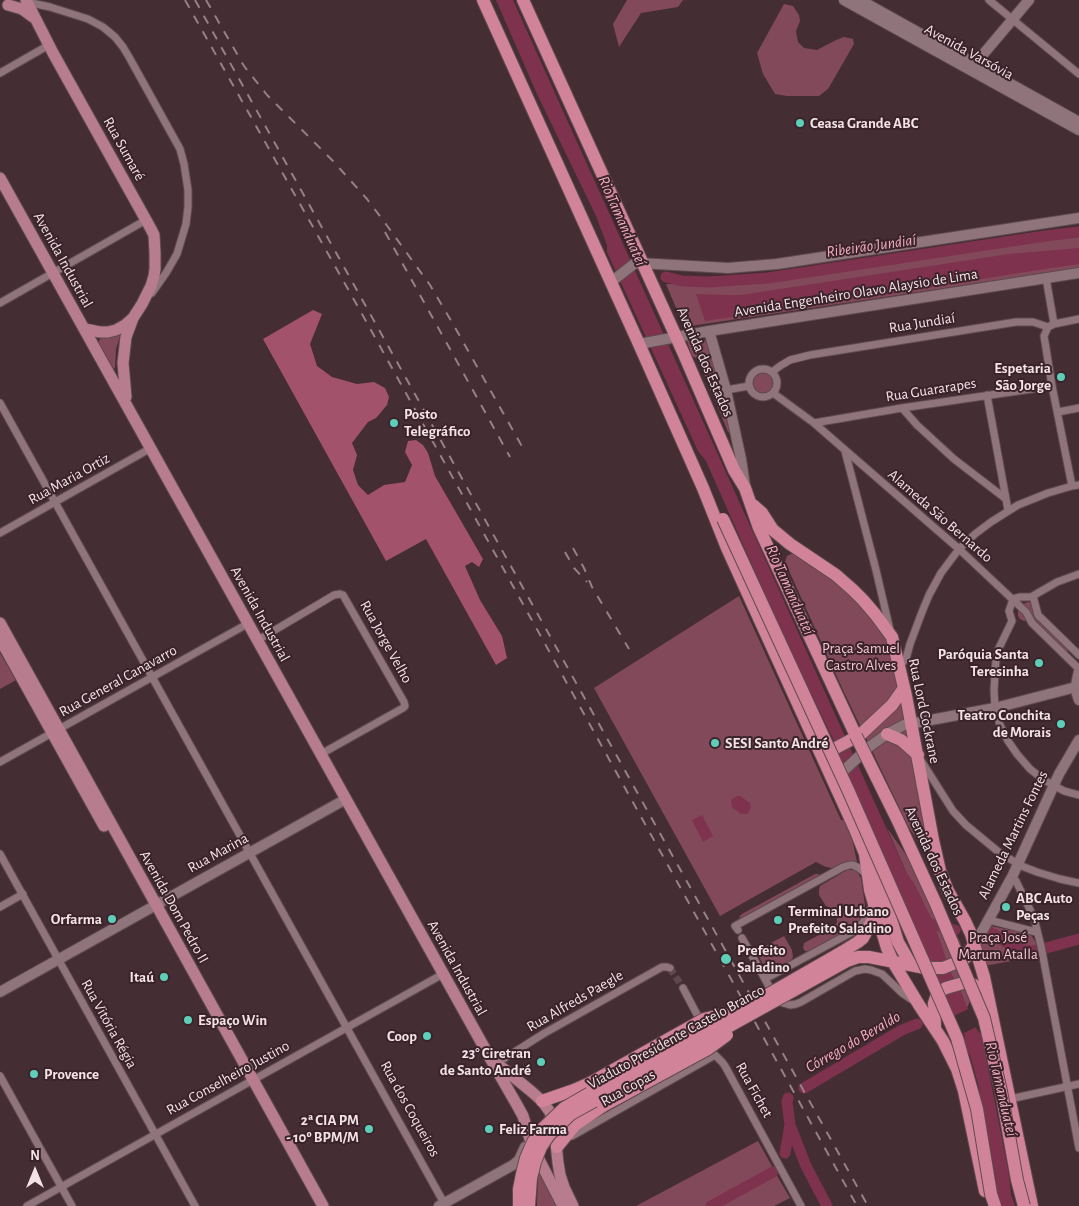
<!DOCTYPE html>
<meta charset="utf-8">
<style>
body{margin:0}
#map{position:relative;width:1079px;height:1206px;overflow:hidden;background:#452d34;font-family:"Alegreya Sans",sans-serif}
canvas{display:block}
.north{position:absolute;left:10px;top:1146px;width:50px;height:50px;-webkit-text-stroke:4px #3a232a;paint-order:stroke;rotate:0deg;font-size:14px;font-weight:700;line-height:20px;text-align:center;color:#f3e3e7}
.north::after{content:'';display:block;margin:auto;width:18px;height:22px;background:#f3e3e7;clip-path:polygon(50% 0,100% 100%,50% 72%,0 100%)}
</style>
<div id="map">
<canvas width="1079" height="1206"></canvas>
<div class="north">N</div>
</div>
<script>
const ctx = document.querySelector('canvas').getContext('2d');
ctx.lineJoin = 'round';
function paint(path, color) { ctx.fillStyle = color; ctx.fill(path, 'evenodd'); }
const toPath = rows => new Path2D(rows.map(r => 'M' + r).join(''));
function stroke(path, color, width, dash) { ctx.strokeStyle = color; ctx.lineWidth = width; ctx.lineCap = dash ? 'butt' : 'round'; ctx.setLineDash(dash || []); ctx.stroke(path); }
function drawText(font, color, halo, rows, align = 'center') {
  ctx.font = font + ' "Alegreya Sans",sans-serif'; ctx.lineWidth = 4; ctx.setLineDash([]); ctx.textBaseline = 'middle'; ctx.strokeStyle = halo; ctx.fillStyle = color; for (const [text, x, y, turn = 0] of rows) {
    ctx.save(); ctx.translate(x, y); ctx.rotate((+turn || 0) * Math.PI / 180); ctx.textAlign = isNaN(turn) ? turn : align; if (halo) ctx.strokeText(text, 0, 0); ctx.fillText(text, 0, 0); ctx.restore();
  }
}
paint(toPath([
 [627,0,683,0,678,7,641,13,619,47,613,24],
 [784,4,793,6,799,15,800,21,796,31,798,42,804,48,817,50,836,40,844,37,853,39,854,44,828,89,819,96,787,96,775,94,763,74,757,53],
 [1079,236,1079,268,684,327,666,284,738,285],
 [121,333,116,349,115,368,112,370,98,343,102,336],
 [698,338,705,340,707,343,723,397,730,433,728,432,698,359,692,356,687,341],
 '753 383a10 10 0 1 1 20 0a10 10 0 1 1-20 0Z',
 [791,554,798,554,835,579,866,608,888,644,901,694,929,849,928,850,923,849,908,826,843,690,785,562,787,556],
 [739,596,841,820,845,820,853,843,857,862,856,863,847,863,832,868,826,867,816,862,720,916,594,688],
 [1028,602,1034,603,1039,613,1072,646,1067,652,1032,621,1024,621,1020,619,1018,616,1018,608,1023,604],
 [0,653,16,680,0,689],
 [887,828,938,900,948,917,960,942,966,960,971,999,967,1008,960,990,950,972,932,920,907,874],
 [847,870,854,870,857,872,861,878,865,905,864,914,861,919,852,929,810,951,805,951,803,948,804,943,834,927,837,922,837,917,833,909,826,906,819,895,819,890,820,886],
 [815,874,818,874,821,876,739,920,740,916,742,914],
 [991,926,1025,933,1031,935,1037,944,1039,956,984,966,979,942,988,928],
 [784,936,792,950,793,957,790,962,774,970,768,969,764,966,756,951],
 [758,1141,773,1168,705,1206,636,1206],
 [527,1162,533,1162,559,1206,537,1206,538,1175,515,1169],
 [776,1174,790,1198,774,1206,719,1206]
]), '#81495a');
paint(toPath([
 [313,310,322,314,310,344,317,366,332,377,357,384,374,382,385,388,389,397,387,405,376,418,368,422,352,443,357,455,353,470,358,485,368,495,384,485,405,482,412,465,405,452,408,441,416,440,423,445,428,453,435,476,483,559,479,567,472,562,465,566,480,600,502,636,507,658,496,665,426,539,386,561,263,339]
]), '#a3526c');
paint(toPath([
 [496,0,513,0,907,874,914,883,932,920,942,946,950,972,960,990,977,1030,983,1036,984,1047,1009,1175,1011,1195,1015,1206,998,1206,995,1190,996,1181,978,1084,970,1055,962,1044,965,1036,945,998,891,876,887,862,873,844,841,764,837,747,788,646,706,461,698,451,607,252,607,245,596,216,537,94],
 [1079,248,1079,264,1025,272,896,293,705,321,696,294,723,295,741,295,1009,254],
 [737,796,740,796,750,803,751,807,748,813,746,814,741,814,732,807,731,800],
 [702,815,713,836,703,842,692,820]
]), '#7f324d');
paint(toPath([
 [968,1009,976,1027,962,1034,954,1016]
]), '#452d34');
stroke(toPath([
 [666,277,682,281,709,282,768,278,1045,236,1079,232],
 [922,922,955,930],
 [986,931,995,935,1009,944,1023,950,1035,951,1079,939],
 [804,1088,902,1030,917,1024],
 [790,1125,806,1166,827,1206],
 [785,1153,790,1125,787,1102,788,1098],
 [711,1206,773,1172]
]), '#7f324d', 11);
stroke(toPath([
 [670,968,683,988]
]), '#5f484f', 7, [7, 3.5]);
const street = toPath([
 [989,0,1079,74],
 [27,2,50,7,88,19,103,27,115,37,123,47,129,57,180,149,184,164,188,190,188,207,186,224,177,254,166,273,152,293],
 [0,73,49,45],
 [1046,278,1054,324],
 [0,303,146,220],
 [1048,327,1044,336,1045,342,1052,386,1072,486],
 '749 383a14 14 0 1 1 28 0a14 14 0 1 1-28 0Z',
 [772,372,780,366,790,360,810,355,1016,322,1033,322,1048,327,1054,324,1079,319],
 [726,390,749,386],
 [773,393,814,423,959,549,1026,612,1032,623,1079,669],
 [987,395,1006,499],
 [0,403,444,1203],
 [902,408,917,425,954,459,1006,499,1008,510],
 [1058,412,1079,408],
 [814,423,902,408,1052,386],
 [845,451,876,570,890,630],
 [0,533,151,448],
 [1079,574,1057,582,1031,597,1020,597,1016,598,1012,602,1009,611,1012,621,999,648,996,659,994,690,995,708,1000,725,1008,741,1017,754,1030,769,1044,780,1064,791,1079,795],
 [1033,596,1038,615,1079,655],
 [258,640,334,595,340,594,343,595,404,702,405,706,403,708,321,754],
 [898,664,903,662,906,659,910,644,922,612,929,595,941,573,959,549,975,534,991,522,1018,505,1048,493,1072,486,1079,485],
 [0,762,249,623],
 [922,762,953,811,966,825,1001,854,1024,867,1037,872,1060,879,1079,883],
 [0,854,195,1206],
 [1012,877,1016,881,1034,918,1041,946,1079,1148],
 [0,907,23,894],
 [989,920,1036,932],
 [738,930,735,926,843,867,850,865,853,865,859,868,867,875],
 [742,938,765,979,856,930,864,921,873,904],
 [765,979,776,999,780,1002,790,1005,796,1004,801,1002,855,971,865,969,871,970,882,974,902,993,914,1001],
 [683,988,702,1024],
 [715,1055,722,1062,725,1066,801,1206],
 [494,1065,543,1034,662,967,667,967,670,968],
 [0,1076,72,1206],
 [1010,1099,1079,1084],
 [572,1136,715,1055],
 [27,1206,443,974]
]);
const secondary = toPath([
 [844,0,1079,130],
 [860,0,1079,122],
 [973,70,980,58,1029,0],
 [611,282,634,264,638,263,728,268,777,264,1079,218],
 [709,331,726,390,741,459,745,486],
 [639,344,709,331,1079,273],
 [1079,671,1076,685,1077,694,1079,700],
 [837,777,869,747,887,734,904,725,995,708,1076,687],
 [974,944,979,937,1012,877,1059,774,1079,740],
 [0,992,346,799],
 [439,1206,513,1165,519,1160,525,1147]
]);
const primary = toPath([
 [26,0,53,53,151,229,154,235,155,253,155,269,154,276,151,286,142,304,133,318,126,337,123,363,126,397],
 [8,5,22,9,33,17],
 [0,178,494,1065,517,1105,523,1116,532,1146,563,1206],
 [85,329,100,332,108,332,116,330,125,325,132,319],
 [0,623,323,1206],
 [0,639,104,826],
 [494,1065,499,1066,504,1069,532,1092,542,1101,550,1112,554,1124,558,1163,560,1175,564,1187,573,1206]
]);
const highway = toPath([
 [483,0,639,344,703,488,727,548,855,829,865,854,870,890,887,948,893,962,919,1005,943,1041,957,1069,964,1091,985,1191],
 [523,0,683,352,734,470,745,488,759,528,856,736],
 [753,505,762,513,773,530,790,544,836,575,853,590,863,600,875,614,892,637,906,696,933,840,940,871,948,891,965,921,971,934,984,977,1032,1206],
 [887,734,901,740,918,755],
 [820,752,832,750,860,735,892,705,904,688],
 [871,866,877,880,886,903,898,942,911,965],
 [842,952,858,942,863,938,876,914],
 [847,961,858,957,869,957,925,968,943,968,963,960,967,956,974,944],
 [935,1026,934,1003,938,992,946,988,963,983,968,983,974,985,977,988],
 [542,1101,574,1090,590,1083],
 [557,1147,575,1125,603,1106]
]);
stroke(street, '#5f4b50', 9);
stroke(secondary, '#5f4b50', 12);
stroke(primary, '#5f4b50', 13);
stroke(highway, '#5f4b50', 14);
stroke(street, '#90747b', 7);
stroke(secondary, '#90747b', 10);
stroke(primary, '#b77d8e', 11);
stroke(highway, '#d1839a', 12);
stroke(toPath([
 [185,0,362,314,857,1206],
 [195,0,868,1206],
 [206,0,244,66,267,95,333,161,367,199,388,227,430,285,453,324,524,450],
 [385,232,510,457],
 [573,548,584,568,592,587,629,649],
 [565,552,574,568,587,582]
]), '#968187', 2, [9, 9]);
const highwayBridge = toPath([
 [723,519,849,792,957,1038,977,1109,991,1194,995,1206],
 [856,736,898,821,936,904,984,1018,1001,1091,1017,1180,1024,1206],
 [590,1083,704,1019,724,1014],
 [603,1106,708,1049,727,1035],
 [519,1206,519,1189,522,1174,526,1158,533,1142,542,1129,564,1108,590,1093,741,1010,842,952],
 [529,1206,531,1178,535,1162,541,1147,549,1135,571,1114,847,961]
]);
stroke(highwayBridge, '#5f4b50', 14, []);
stroke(highwayBridge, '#d1839a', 12);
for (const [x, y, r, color] of [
 [800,123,5,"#5eceb8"],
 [1061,377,5,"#5eceb8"],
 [394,423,5,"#5eceb8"],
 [1039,663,5,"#5eceb8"],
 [1061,724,5,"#5eceb8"],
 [715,743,5,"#5eceb8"],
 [1006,907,5,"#5eceb8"],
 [112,919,5,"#5eceb8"],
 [778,920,5,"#5eceb8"],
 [726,959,6,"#5eceb8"],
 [164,977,5,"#5eceb8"],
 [188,1020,5,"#5eceb8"],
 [427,1036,5,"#5eceb8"],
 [541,1062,5,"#5eceb8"],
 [34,1074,5,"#5eceb8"],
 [369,1129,5,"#5eceb8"],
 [489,1129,5,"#5eceb8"]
]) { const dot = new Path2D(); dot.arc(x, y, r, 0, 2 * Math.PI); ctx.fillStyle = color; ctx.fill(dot); stroke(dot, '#3a232a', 2); }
drawText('15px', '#f3e3e7', '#3a232a', [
 ["Avenida Varsóvia",969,52,29],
 ["Rua Sumaré",124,149,61],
 ["Avenida Industrial",63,260,61],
 ["Avenida Engenheiro Olavo Alaysio de Lima",856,293,-9],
 ["Rua Jundiaí",922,323,-9],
 ["Avenida dos Estados",705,362,66],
 ["Rua Guararapes",931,390,-9],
 ["Rua Maria Ortiz",69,479,-29],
 ["Alameda São Bernardo",940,516,41],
 ["Avenida Industrial",260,614,61],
 ["Rua Jorge Velho",386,642,61],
 ["Rua General Canavarro",118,681,-29],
 ["Rua Lord Cockrane",924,711,78],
 ["Alameda Martins Fontes",1013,835,-64],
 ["Rua Marina",218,853,-29],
 ["Avenida dos Estados",934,861,65],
 ["Avenida Dom Pedro II",174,907,61],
 ["Avenida Industrial",457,968,61],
 ["Rua Alfreds Paegle",575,1001,-30],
 ["Rua Vitória Régia",109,1024,61],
 ["Viaduto Presidente Castelo Branco",676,1037,-29],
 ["Rua Conselheiro Justino",228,1078,-29],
 ["Rua Copas",628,1088,-29],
 ["Rua Fichet",754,1090,61],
 ["Rua dos Coqueiros",410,1109,61]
]);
drawText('bold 15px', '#f3e3e7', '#3a232a', [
 ["Ceasa Grande ABC",810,123],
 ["Espetaria",1051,368,"right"],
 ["São Jorge",1051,385,"right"],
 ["Posto",404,414],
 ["Telegráfico",404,431],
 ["Paróquia Santa",1029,654,"right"],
 ["Teresinha",1029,671,"right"],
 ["Teatro Conchita",1051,715,"right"],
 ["de Morais",1051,732,"right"],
 ["SESI Santo André",725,743],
 ["ABC Auto",1016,898],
 ["Peças",1016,915],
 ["Terminal Urbano",788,911],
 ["Prefeito Saladino",788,928],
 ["Orfarma",102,919,"right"],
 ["Prefeito",737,950],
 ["Saladino",737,967],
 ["Itaú",154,977,"right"],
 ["Espaço Win",198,1020],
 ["Coop",417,1036,"right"],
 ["23° Ciretran",531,1053,"right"],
 ["de Santo André",531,1070,"right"],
 ["Provence",44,1074],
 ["2ª CIA PM",359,1120,"right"],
 ["- 10º BPM/M",359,1137,"right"],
 ["Feliz Farma",499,1129]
], 'left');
drawText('15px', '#f5c5d1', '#3a232a', [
 ["Praça Samuel",861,648],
 ["Castro Alves",861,665],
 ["Praça José",998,937],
 ["Marum Atalla",998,954]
]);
drawText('italic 16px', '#f3adc0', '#3a232a', [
 ["Rio Tamanduateí",622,221,66],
 ["Ribeirão Jundiaí",871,246,-8],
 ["Rio Tamanduateí",790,590,66],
 ["Córrego do Beraldo",853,1042,-30],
 ["Rio Tamanduateí",1001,1089,77]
]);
</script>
